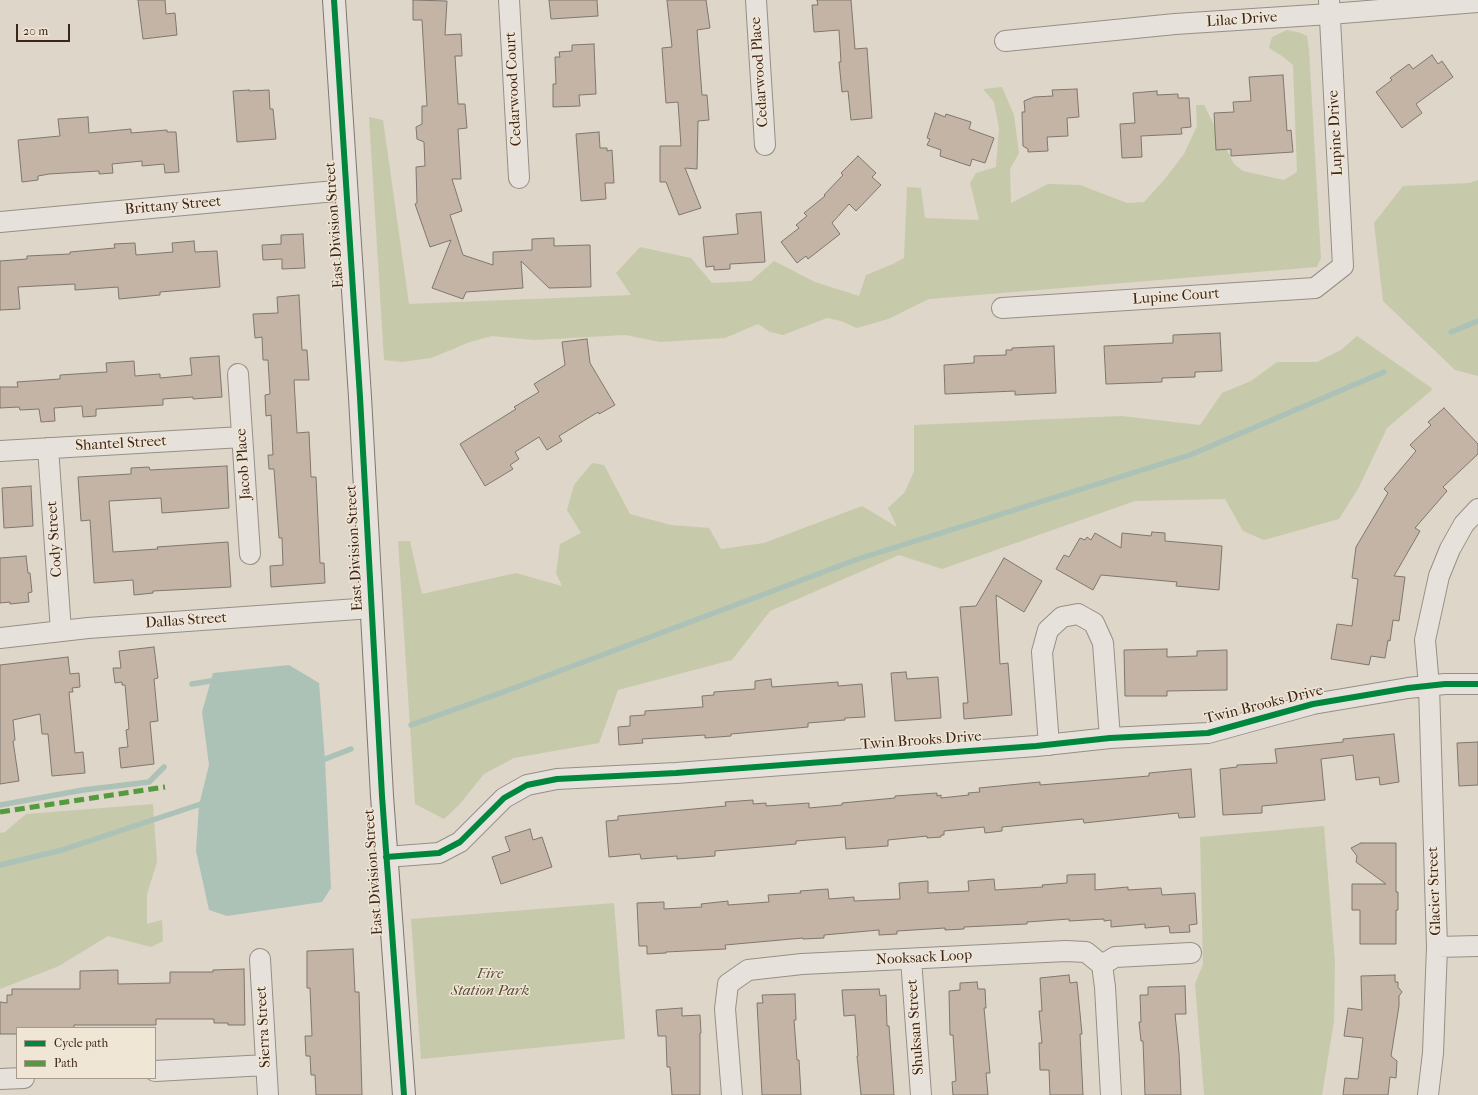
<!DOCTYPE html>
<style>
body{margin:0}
#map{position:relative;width:1478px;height:1095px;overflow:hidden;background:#ded6c8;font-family:"IM FELL French Canon",serif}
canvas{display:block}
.legend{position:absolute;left:16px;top:1027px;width:140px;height:52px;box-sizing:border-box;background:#f0e6d5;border:1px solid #a8998b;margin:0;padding:5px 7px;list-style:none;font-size:12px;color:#3d251c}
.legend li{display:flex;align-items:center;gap:8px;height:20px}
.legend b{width:20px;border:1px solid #a8998b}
.scale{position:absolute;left:16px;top:24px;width:54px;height:18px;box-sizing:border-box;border:2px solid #3d251c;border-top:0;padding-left:5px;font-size:12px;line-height:14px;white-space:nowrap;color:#3d251c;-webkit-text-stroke:3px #f0e6d5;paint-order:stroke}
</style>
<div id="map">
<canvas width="1478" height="1095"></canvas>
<ul class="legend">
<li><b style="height:5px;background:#00873e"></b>Cycle path</li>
<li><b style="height:5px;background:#539b3e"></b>Path</li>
</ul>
<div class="scale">20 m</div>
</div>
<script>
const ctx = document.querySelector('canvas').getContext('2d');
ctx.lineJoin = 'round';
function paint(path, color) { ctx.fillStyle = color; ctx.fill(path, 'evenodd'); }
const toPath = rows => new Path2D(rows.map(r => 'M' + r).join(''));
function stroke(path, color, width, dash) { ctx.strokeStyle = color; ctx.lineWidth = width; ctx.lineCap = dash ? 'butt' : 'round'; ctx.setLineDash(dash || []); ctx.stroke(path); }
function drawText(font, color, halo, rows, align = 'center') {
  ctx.font = font + ' "IM FELL French Canon",serif'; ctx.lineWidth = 3; ctx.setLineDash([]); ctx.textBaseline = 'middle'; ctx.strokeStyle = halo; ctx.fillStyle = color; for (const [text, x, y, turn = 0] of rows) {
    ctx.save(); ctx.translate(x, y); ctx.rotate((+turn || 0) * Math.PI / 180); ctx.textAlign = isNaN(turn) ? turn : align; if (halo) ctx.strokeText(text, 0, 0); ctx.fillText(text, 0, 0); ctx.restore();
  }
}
paint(toPath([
 [1287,30,1301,33,1307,36,1309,50,1321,258,1317,267,929,299,888,319,857,328,841,321,827,318,783,335,770,332,758,324,725,338,660,342,625,335,534,340,492,336,470,342,431,358,402,362,384,360,369,117,383,120,409,304,631,295,616,273,640,247,691,258,712,283,751,281,774,261,815,282,859,296,866,275,893,264,904,258,907,187,921,188,925,218,979,220,970,183,976,173,996,167,999,128,994,102,983,89,1002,87,1014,115,1019,153,1010,169,1011,203,1048,184,1080,185,1127,203,1144,202,1164,180,1184,154,1197,126,1196,105,1204,105,1234,164,1243,171,1284,180,1297,172,1293,65,1282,56,1269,48,1272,37],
 [1478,180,1478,376,1455,370,1383,301,1374,223,1403,186,1469,183],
 [1357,336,1433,389,1387,428,1359,487,1339,519,1264,540,1243,531,1225,499,1135,501,942,569,899,555,770,611,732,660,618,690,599,743,514,758,484,774,459,805,444,819,415,804,398,541,410,541,422,594,516,573,562,586,556,573,560,544,581,533,567,510,574,485,592,463,604,465,630,514,671,525,709,528,721,549,764,543,862,506,897,527,888,508,905,492,914,471,914,425,1122,416,1200,425,1222,393,1251,381,1277,362,1317,362,1341,350],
 [153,804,157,862,147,894,147,924,162,920,163,941,151,947,108,936,59,966,0,989,0,833,5,832,26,814],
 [1324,826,1335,963,1334,1021,1322,1095,1204,1095,1195,984,1203,964,1200,837],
 [614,903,625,1039,421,1059,411,919]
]), '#c7c9ab');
paint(toPath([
 [289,665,319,683,325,759,331,888,322,902,227,916,209,910,196,851,199,805,209,765,202,712,213,673]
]), '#acc2b7');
stroke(toPath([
 [1451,332,1478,321],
 [192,684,211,681],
 [411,725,517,687,858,559,1190,455,1384,372],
 [320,761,351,749],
 [0,805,83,790,149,782,164,767],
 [0,865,62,850,204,803]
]), '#acc2b7', 5.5);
const building = toPath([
 [138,0,165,0,166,14,175,13,177,35,143,39,138,0],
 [413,0,447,1,445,35,461,34,462,56,455,56,458,104,465,104,467,128,458,129,461,179,452,179,462,211,450,215,463,255,493,265,493,252,532,250,532,239,554,238,554,246,590,245,591,287,549,288,521,261,523,288,466,292,463,299,432,288,451,240,430,247,415,204,417,203,416,167,425,166,424,142,417,139,416,127,422,124,422,106,427,106,422,20,413,20,413,0],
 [549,0,597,0,598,16,551,19,549,0],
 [667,0,706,0,710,28,697,30,702,95,707,95,709,120,698,121,697,169,685,168,701,208,679,215,666,182,660,182,660,146,681,146,678,102,666,103,662,48,672,47,667,0],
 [817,0,851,0,855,49,867,48,872,118,851,120,848,91,842,92,839,62,841,62,839,30,814,32,812,5,818,5,817,0],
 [594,44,596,94,579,95,580,106,553,107,553,84,556,84,555,57,560,57,559,52,572,51,572,45,594,44],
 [1432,55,1438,64,1442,61,1453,77,1416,104,1422,113,1402,128,1376,92,1392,80,1390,78,1409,64,1413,69,1432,55],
 [1283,75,1287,131,1291,130,1293,152,1231,156,1231,149,1216,150,1214,113,1234,112,1233,102,1251,101,1249,77,1283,75],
 [1077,89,1079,117,1067,118,1068,136,1047,137,1048,151,1028,152,1028,149,1023,146,1022,112,1025,112,1024,101,1034,97,1053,96,1052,90,1077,89],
 [249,90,249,91,269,90,270,109,273,109,276,139,237,142,233,91,249,90],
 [1157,91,1157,95,1178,94,1178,98,1189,98,1191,127,1181,128,1182,134,1141,136,1142,157,1122,158,1120,124,1135,123,1133,93,1157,91],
 [935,113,945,117,946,114,971,122,969,129,994,138,985,163,972,159,970,166,940,156,941,150,927,145,930,139,927,138,935,113],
 [88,117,89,133,131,129,131,133,167,130,167,132,176,132,179,172,165,173,164,164,142,166,142,161,112,164,113,173,99,174,99,171,49,174,38,176,38,180,22,182,18,140,60,136,58,119,88,117],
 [599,132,600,148,607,148,607,151,612,150,614,183,605,183,606,199,581,201,576,134,599,132],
 [858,156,876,173,872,177,881,185,856,211,849,204,832,223,840,234,808,259,806,256,797,263,781,242,799,228,796,225,807,216,804,213,825,196,824,195,843,175,841,173,858,156],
 [761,212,765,262,730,264,730,269,714,270,714,266,706,267,703,237,738,234,736,214,761,212],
 [303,234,305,268,282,269,282,259,263,260,262,245,281,244,281,235,303,234],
 [194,241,195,252,217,251,220,287,160,292,160,295,119,299,118,287,75,290,75,284,18,287,20,309,0,310,0,261,27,259,27,256,70,254,70,252,115,248,114,244,135,243,136,255,173,252,172,243,194,241],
 [299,295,302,350,307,350,309,380,294,380,297,433,309,432,311,477,316,477,320,563,324,563,325,583,271,587,270,566,283,565,282,538,279,538,274,469,269,469,268,455,273,455,271,415,266,416,265,395,270,394,268,360,263,360,262,337,255,338,253,314,278,313,277,297,299,295],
 [1220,333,1222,371,1195,372,1195,377,1162,378,1162,382,1106,384,1104,346,1173,343,1173,335,1220,333],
 [587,339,590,363,615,405,599,414,598,412,559,436,562,441,547,450,539,437,515,452,519,459,510,465,513,469,485,486,460,444,516,409,514,407,539,392,534,384,565,365,562,342,587,339],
 [1054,346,1056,393,1015,395,1015,391,945,394,944,365,974,363,974,356,1006,355,1006,350,1012,350,1012,348,1054,346],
 [219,356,222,397,193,399,193,397,163,399,163,405,96,409,96,416,83,417,82,406,54,408,55,421,41,422,39,409,20,410,19,407,0,408,0,387,18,387,17,382,60,379,60,375,107,372,106,363,134,361,135,376,160,374,160,378,192,375,190,358,219,356],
 [1444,408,1478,444,1478,454,1443,487,1447,491,1415,528,1420,531,1394,576,1405,577,1399,621,1393,620,1390,641,1388,640,1385,658,1371,656,1369,665,1331,659,1337,624,1352,626,1358,579,1352,578,1356,547,1388,493,1384,489,1416,451,1410,445,1431,425,1428,422,1444,408],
 [227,466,229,508,162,513,161,498,109,501,113,552,158,549,157,547,228,542,231,587,153,591,153,593,134,595,133,580,94,583,90,520,81,521,78,477,131,474,131,468,149,467,150,470,227,466],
 [31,486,33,526,4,528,2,488,31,486],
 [1152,532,1165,533,1165,541,1222,546,1219,590,1176,586,1177,582,1101,575,1093,590,1056,569,1064,555,1069,557,1080,538,1085,540,1087,537,1091,540,1095,533,1121,548,1122,533,1151,536,1152,532],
 [26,556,28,573,30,573,32,592,28,593,29,602,10,604,10,602,0,603,0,558,26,556],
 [1004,558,1042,581,1024,612,996,595,1000,664,1008,663,1012,715,964,719,963,703,968,703,960,607,976,606,1004,558],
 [154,647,158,678,154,679,158,721,150,722,154,764,121,768,119,748,128,747,126,730,129,729,125,685,122,685,122,682,115,683,113,668,121,668,119,651,154,647],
 [1167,649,1167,657,1197,656,1197,651,1227,650,1227,690,1167,691,1167,696,1125,696,1124,650,1167,649],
 [68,657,70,674,79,673,80,687,72,688,73,692,69,692,75,753,83,752,85,773,52,776,48,734,42,734,40,714,13,720,15,740,13,741,19,781,0,784,0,665,68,657],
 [906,672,907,679,938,677,941,718,895,721,891,673,906,672],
 [771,679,772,687,838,682,838,686,862,684,865,717,845,718,845,720,808,723,808,727,731,734,731,736,705,738,705,735,642,739,643,743,619,745,618,727,630,726,630,716,645,715,645,711,703,707,702,696,714,695,714,692,755,689,755,681,771,679],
 [1394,734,1399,782,1380,785,1379,777,1356,780,1353,755,1321,759,1325,800,1262,806,1262,813,1223,815,1220,769,1237,767,1237,765,1277,763,1275,749,1343,742,1343,739,1394,734],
 [1478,742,1478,785,1459,786,1457,743,1478,742],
 [1191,769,1195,817,1179,818,1178,813,1084,823,1083,819,1002,827,1002,831,985,833,984,827,944,831,944,835,941,835,941,837,927,838,927,836,888,840,888,846,846,849,845,837,796,841,796,844,715,851,715,856,677,859,677,856,641,859,640,854,609,857,606,821,618,820,618,816,726,806,725,802,753,800,753,804,766,803,766,806,809,803,809,808,842,805,842,803,895,798,895,796,937,793,937,796,941,795,941,798,969,795,968,793,980,792,979,788,1040,782,1040,785,1149,776,1149,773,1191,769],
 [530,829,533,840,542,837,552,867,501,884,492,857,510,851,505,837,530,829],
 [1361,843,1396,843,1396,892,1398,892,1398,910,1396,910,1396,944,1360,944,1360,910,1352,910,1352,884,1386,884,1356,862,1357,856,1351,848,1361,843],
 [1095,874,1095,890,1128,887,1128,890,1161,888,1162,895,1195,893,1197,924,1189,925,1190,932,1170,933,1169,926,1145,928,1145,924,1111,927,1111,920,1104,921,1104,919,1069,921,1069,919,1027,922,1027,924,964,927,964,929,945,930,945,928,897,931,897,934,879,935,879,930,824,935,824,938,803,939,803,938,725,945,726,949,666,952,666,953,647,954,647,946,639,946,637,903,664,902,664,909,702,907,701,904,728,901,728,905,769,902,768,895,801,893,800,891,828,889,829,899,854,897,854,901,900,899,899,883,928,881,928,893,969,891,968,881,994,879,995,890,1043,887,1042,885,1067,883,1067,875,1095,874],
 [353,949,355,992,359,992,362,1095,316,1095,315,1075,311,1075,310,1056,306,1056,305,1036,312,1036,310,988,307,988,307,951,353,949],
 [244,969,245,1025,228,1025,228,1023,214,1023,214,1019,156,1019,156,1025,74,1025,74,1028,17,1028,17,1034,0,1034,0,1002,7,1003,7,995,12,995,12,989,80,989,80,971,118,970,118,984,170,983,170,972,213,972,213,970,244,969],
 [1069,975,1070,983,1077,982,1082,1034,1080,1034,1083,1095,1050,1095,1049,1070,1040,1070,1039,1043,1042,1043,1039,1011,1042,1011,1040,978,1069,975],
 [1395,975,1395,982,1398,982,1398,987,1402,992,1399,996,1399,1006,1391,1056,1397,1061,1396,1078,1390,1077,1388,1095,1343,1095,1345,1078,1358,1079,1363,1038,1344,1036,1348,1008,1362,1010,1361,976,1395,975],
 [977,982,978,989,985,989,986,1008,984,1008,990,1073,986,1073,988,1095,953,1095,952,1082,956,1081,953,1035,950,1035,949,991,960,990,960,983,977,982],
 [1185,986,1186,1014,1175,1014,1179,1053,1181,1095,1145,1095,1143,1041,1141,1041,1139,1022,1141,1022,1140,995,1148,995,1148,987,1185,986],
 [879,989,880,996,886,995,887,1026,889,1026,894,1095,861,1095,857,1056,858,1056,855,1015,844,1016,842,990,879,989],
 [795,994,796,1020,794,1020,797,1060,799,1060,801,1095,762,1095,757,1003,763,1003,762,995,795,994],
 [682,1008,682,1016,700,1015,701,1033,700,1033,700,1095,672,1095,670,1067,667,1067,666,1036,658,1036,656,1010,682,1008]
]);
paint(building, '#c4b4a6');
stroke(building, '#7f776f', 1);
const street = toPath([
 [509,0,519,178],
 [756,0,765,145],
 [1005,41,1175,24,1330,14,1478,2],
 [0,222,346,190],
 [1002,308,1315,288,1343,266,1329,0],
 [238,374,250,554],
 [48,448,61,631],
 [0,451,242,437],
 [0,638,88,628,372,608],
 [1049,745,1042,652,1048,630,1062,617,1078,614,1094,623,1103,643,1110,738],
 [386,857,439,853,460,842,504,798,527,785,557,779,676,773,1036,746,1110,738,1208,733,1313,704,1408,688,1445,684,1478,684],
 [1437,947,1478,946],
 [260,959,268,1095],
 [911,959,921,1095],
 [1102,965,1115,957,1191,953],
 [155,1071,266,1065],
 [0,1079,24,1078],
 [732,1095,725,1009,728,984,748,970,802,964,1066,951,1086,952,1102,965,1105,987,1111,1095],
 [1428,1095,1433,1053,1437,947,1429,686,1425,640,1439,576,1450,549,1464,524,1478,509]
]);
const secondary = toPath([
 [334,0,360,397,382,796,404,1095]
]);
stroke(street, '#968f86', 22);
stroke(secondary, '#7f776f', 24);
stroke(street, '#e6e2db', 20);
stroke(secondary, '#e6e2db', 22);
stroke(toPath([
 [0,812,165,787]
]), '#539b3e', 5, [10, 5]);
stroke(toPath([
 [334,0,360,397,382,796,404,1095],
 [386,857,439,853,460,842,504,798,527,785,557,779,676,773,1036,746,1110,738,1208,733,1313,704,1408,688,1445,684,1478,684]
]), '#00873e', 6);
drawText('15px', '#3d251c', '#f0e6d5', [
 ["Lilac Drive",1242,20,-4],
 ["Cedarwood Place",760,72,-94],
 ["Cedarwood Court",514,89,-93],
 ["Lupine Drive",1336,133,-93],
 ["Brittany Street",173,206,-5],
 ["East Division Street",335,225,-94],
 ["Lupine Court",1176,297,-4],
 ["Shantel Street",121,444,-3],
 ["Jacob Place",244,464,-94],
 ["Cody Street",55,539,-94],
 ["East Division Street",355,548,-93],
 ["Dallas Street",186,621,-4],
 ["Twin Brooks Drive",1264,705,-14],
 ["Twin Brooks Drive",921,741,-4],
 ["East Division Street",374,872,-94],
 ["Glacier Street",1435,891,-92],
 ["Nooksack Loop",924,958,-3],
 ["Sierra Street",264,1027,-93],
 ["Shuksan Street",916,1027,-94]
]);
drawText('italic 15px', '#5b4c3a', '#f0e6d5', [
 ["Fire",490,974],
 ["Station Park",490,991]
]);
</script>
